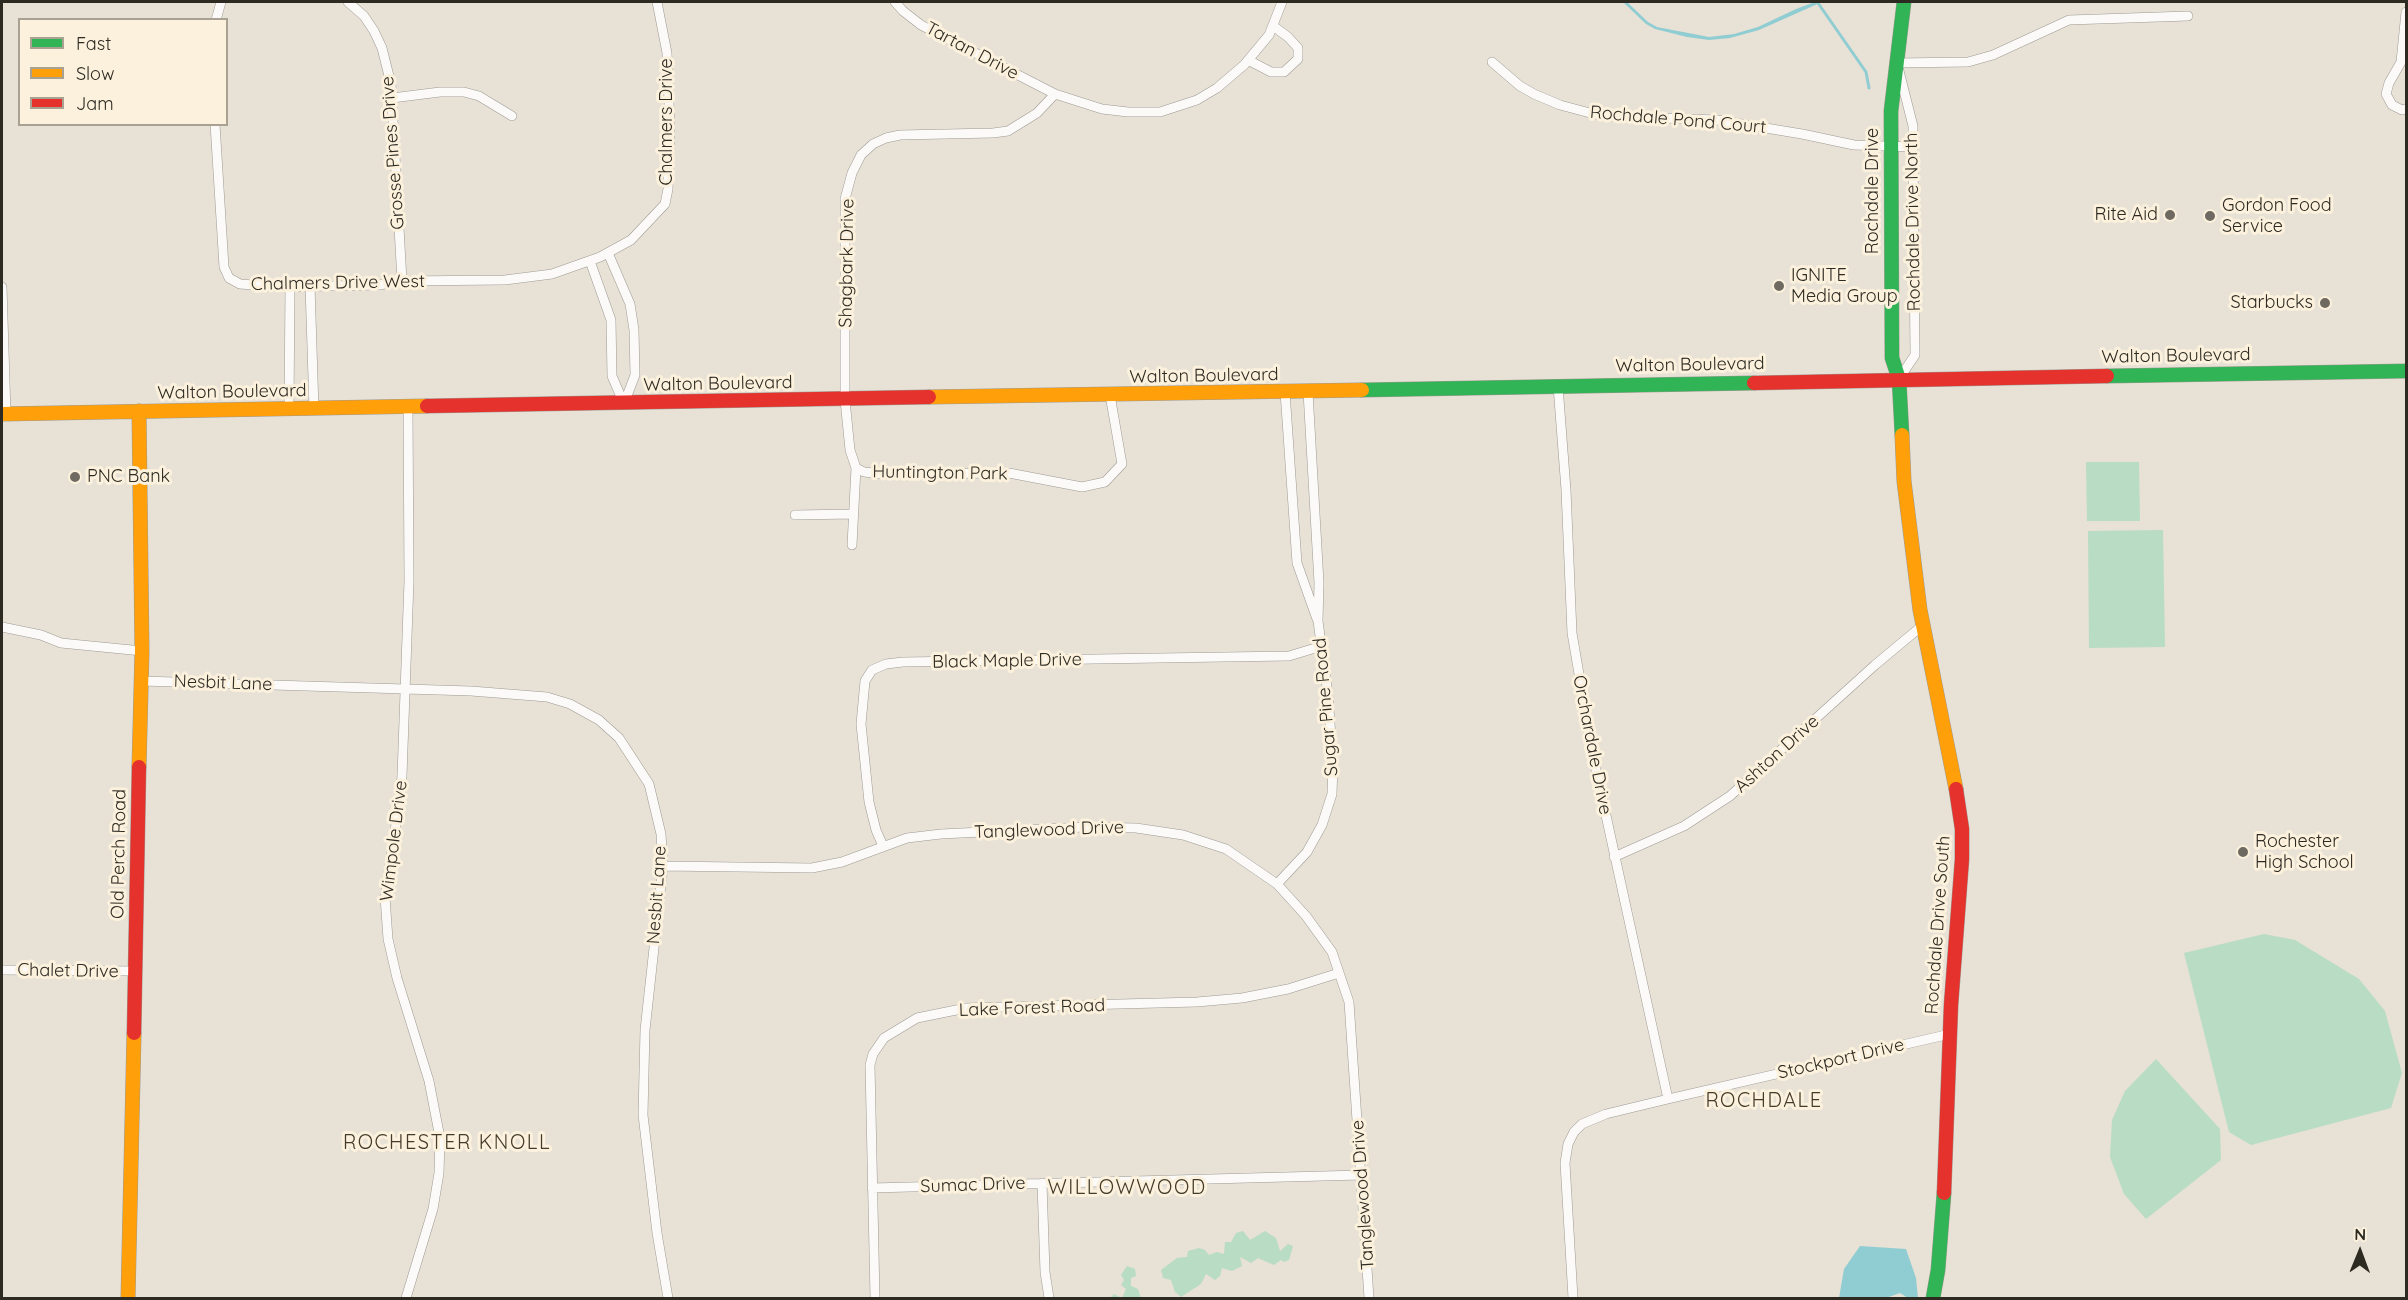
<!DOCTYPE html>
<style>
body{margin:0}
#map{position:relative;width:2408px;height:1300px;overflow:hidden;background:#e7e1d6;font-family:Quicksand,sans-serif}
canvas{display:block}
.frame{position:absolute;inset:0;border:3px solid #2d2a22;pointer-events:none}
.legend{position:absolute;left:18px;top:18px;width:210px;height:108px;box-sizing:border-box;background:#fcf1dc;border:2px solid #a9a192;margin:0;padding:8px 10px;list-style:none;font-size:18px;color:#2d2a22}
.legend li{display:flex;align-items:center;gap:12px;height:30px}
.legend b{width:30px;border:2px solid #a9a192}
.north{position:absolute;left:2330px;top:1222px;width:60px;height:60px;-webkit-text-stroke:4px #fcf1dc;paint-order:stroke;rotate:1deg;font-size:16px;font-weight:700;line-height:24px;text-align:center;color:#2d2a22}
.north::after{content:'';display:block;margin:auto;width:21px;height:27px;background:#2d2a22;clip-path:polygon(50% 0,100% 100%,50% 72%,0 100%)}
</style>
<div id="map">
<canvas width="2408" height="1300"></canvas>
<div class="frame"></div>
<ul class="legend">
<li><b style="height:8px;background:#30b455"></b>Fast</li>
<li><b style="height:8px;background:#ff9f0a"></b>Slow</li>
<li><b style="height:8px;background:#e5322d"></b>Jam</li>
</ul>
<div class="north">N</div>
</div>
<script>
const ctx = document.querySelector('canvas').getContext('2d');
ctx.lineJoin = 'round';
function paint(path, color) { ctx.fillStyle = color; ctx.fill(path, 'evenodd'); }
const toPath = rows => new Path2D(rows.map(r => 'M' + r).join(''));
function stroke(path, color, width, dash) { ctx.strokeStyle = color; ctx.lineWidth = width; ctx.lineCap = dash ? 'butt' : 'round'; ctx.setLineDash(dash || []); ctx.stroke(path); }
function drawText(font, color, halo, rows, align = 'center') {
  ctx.font = font + ' Quicksand,sans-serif'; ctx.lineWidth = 6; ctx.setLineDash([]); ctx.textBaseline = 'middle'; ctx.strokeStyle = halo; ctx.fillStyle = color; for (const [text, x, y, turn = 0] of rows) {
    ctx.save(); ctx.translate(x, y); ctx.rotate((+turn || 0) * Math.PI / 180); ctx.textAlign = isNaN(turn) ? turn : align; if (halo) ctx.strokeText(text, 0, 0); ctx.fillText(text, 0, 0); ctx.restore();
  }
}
paint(toPath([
 [2086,462,2139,462,2140,521,2087,521],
 [2163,530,2165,647,2089,648,2088,531],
 [2264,934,2295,940,2359,979,2385,1011,2402,1073,2391,1108,2251,1145,2229,1132,2184,953],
 [2156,1059,2220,1129,2221,1160,2146,1219,2124,1194,2110,1157,2112,1120,2125,1091],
 [1243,1231,1250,1240,1265,1231,1276,1238,1280,1251,1288,1244,1293,1246,1289,1260,1284,1262,1281,1260,1274,1265,1258,1258,1251,1263,1240,1257,1242,1266,1232,1271,1222,1268,1220,1276,1215,1280,1206,1274,1201,1284,1181,1297,1175,1292,1171,1280,1163,1278,1161,1270,1177,1258,1187,1257,1188,1251,1199,1248,1205,1250,1209,1255,1217,1252,1224,1254,1225,1242,1231,1242,1236,1233],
 [1127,1266,1135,1269,1136,1276,1131,1278,1131,1286,1138,1289,1141,1298,1110,1298,1114,1294,1122,1298,1126,1289,1121,1285,1124,1280,1121,1275]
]), '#b9dcc4');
paint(toPath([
 [1623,2,1627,2,1648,22,1657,27,1709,37,1734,34,1758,27,1796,9,1815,2,1822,2,1759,30,1730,38,1709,40,1687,37,1655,29,1646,24],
 [1860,1246,1906,1249,1916,1278,1918,1298,1908,1298,1900,1293,1886,1298,1839,1298,1844,1269]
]), '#90cdd2');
stroke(toPath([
 [1818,3,1866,72,1869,88]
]), '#90cdd2', 3);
const street = toPath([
 [348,2,364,16,374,31,382,48,391,84,402,281],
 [895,2,903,11,921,25,1055,94],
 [2406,12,2401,62,2389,83,2386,94,2392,105,2402,110,2406,109],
 [216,20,221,2],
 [1248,60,1271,72,1284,72,1298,59,1298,48,1288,37,1273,26],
 [1492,62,1520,86,1534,94,1560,105,1590,113,1606,116,1717,120,1802,134,1854,145,1913,147],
 [392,98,440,92,464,92,479,96,512,116],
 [215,124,224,267,229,278,240,284,279,287,379,285,402,281,505,280,552,274,600,257,631,240,665,204,668,189,670,128,667,53,657,2],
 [608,253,630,304,634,330,635,375,624,404],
 [590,261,611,320,612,376,624,404],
 [310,286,314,409],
 [2,287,6,414],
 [1899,379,1915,355,1913,147,1913,126,1897,63,1968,62,1993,55,2069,20,2188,16],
 [1558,386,1566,490,1572,633,1593,756,1668,1099],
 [1285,392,1297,563,1317,619],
 [1110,395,1122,464,1105,482,1082,487,1009,473,883,474,864,472,856,468,850,450,845,400,845,199,852,173,861,155,873,144,886,138,900,135,993,133,1008,131,1037,113,1055,94,1102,109,1128,112,1160,112,1197,100,1217,88,1244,65,1269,35,1282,2],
 [289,409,290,287],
 [795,515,853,514],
 [852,545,856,468],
 [2,627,41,635,61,643,142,651],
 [141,681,471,691,547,697,570,704,599,720,619,738,649,784,661,834,663,866,645,1030,643,1115,657,1233,668,1298],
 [883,846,876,830,869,802,861,724,865,681,872,670,886,664,903,662,1289,656,1322,646],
 [1614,857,1684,826,1730,796,1875,665,1923,625],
 [663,866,812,868,842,862,907,838,941,834,1085,827,1136,828,1183,835,1226,849,1277,884,1306,916,1332,952,1349,1002,1369,1298],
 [1277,884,1307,852,1322,825,1332,794,1333,765,1328,695,1318,621,1319,583,1308,392],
 [2,970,134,971],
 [1042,1183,1045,1272,1049,1298],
 [872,1188,1361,1175],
 [406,1298,433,1209,439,1173,440,1138,429,1081,397,978,388,939,385,897,399,804,402,776,409,581,408,407],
 [875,1298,870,1065,873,1054,884,1038,917,1018,966,1008,1197,1002,1242,998,1288,989,1339,973],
 [1573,1298,1565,1163,1568,1144,1574,1132,1582,1124,1606,1114,1668,1099,1950,1034]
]);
const fast = toPath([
 [2107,376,2406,371],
 [1362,390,1754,383],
 [1902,435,1899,379,1892,358,1891,111,1904,2],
 [1933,1298,1938,1270,1944,1193]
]);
const slow = toPath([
 [929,397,1362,390],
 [139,411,142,651,139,767],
 [2,414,427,406],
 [1902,435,1904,481,1920,610,1956,789],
 [128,1298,134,1033]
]);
const jam = toPath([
 [1754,383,2107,376],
 [427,406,929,397],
 [134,1033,139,767],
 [1944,1193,1951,1005,1962,859,1962,829,1956,789]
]);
stroke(street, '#9e9a92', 10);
stroke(fast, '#9e9a92', 15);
stroke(slow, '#9e9a92', 15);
stroke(jam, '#9e9a92', 15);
stroke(street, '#fbfaf9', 9);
stroke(fast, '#30b455', 14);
stroke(slow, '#ff9f0a', 14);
stroke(jam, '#e5322d', 14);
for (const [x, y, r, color] of [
 [2170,215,6,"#6e6a61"],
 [2210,216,6,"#6e6a61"],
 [1779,286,6,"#6e6a61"],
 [2325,303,6,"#6e6a61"],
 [75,477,6,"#6e6a61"],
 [2243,852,6,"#6e6a61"]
]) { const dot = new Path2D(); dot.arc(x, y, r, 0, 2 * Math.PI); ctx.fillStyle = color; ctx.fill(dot); stroke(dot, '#fcf1dc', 2); }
drawText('18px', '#2d2a22', '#fcf1dc', [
 ["Tartan Drive",972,51,28],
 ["Rochdale Pond Court",1678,120,5],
 ["Chalmers Drive",667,122,-90],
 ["Grosse Pines Drive",393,153,-94],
 ["Rochdale Drive",1873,191,-90],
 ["Rochdale Drive North",1913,222,-91],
 ["Shagbark Drive",847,263,-89],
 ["Chalmers Drive West",338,283,-1],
 ["Walton Boulevard",2176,356,-1],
 ["Walton Boulevard",1690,365,-1],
 ["Walton Boulevard",1204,376,-1],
 ["Walton Boulevard",718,384,-1],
 ["Walton Boulevard",232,392,-1],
 ["Huntington Park",940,473,1],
 ["Black Maple Drive",1007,661,-1],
 ["Nesbit Lane",223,683,2],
 ["Sugar Pine Road",1326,707,-95],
 ["Orchardale Drive",1592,745,79],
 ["Ashton Drive",1777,754,-42],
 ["Tanglewood Drive",1049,830,-2],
 ["Wimpole Drive",394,841,-83],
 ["Old Perch Road",119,854,-89],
 ["Nesbit Lane",657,895,-86],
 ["Rochdale Drive South",1938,925,-86],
 ["Chalet Drive",68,971,1],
 ["Lake Forest Road",1032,1008,-2],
 ["Stockport Drive",1841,1059,-13],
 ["Sumac Drive",973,1185,-2],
 ["Tanglewood Drive",1363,1195,-94]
]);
drawText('18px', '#2d2a22', '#fcf1dc', [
 ["Gordon Food",2222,206],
 ["Service",2222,227],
 ["Rite Aid",2158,215,"right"],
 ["IGNITE",1791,276],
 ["Media Group",1791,297],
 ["Starbucks",2313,303,"right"],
 ["PNC Bank",87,477],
 ["Rochester",2255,842],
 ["High School",2255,863]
], 'left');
ctx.letterSpacing = '1.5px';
drawText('20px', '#443c2b', '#fcf1dc', [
 ["ROCHDALE",1764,1101],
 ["ROCHESTER KNOLL",447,1143],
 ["WILLOWWOOD",1127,1188]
]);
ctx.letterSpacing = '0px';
</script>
